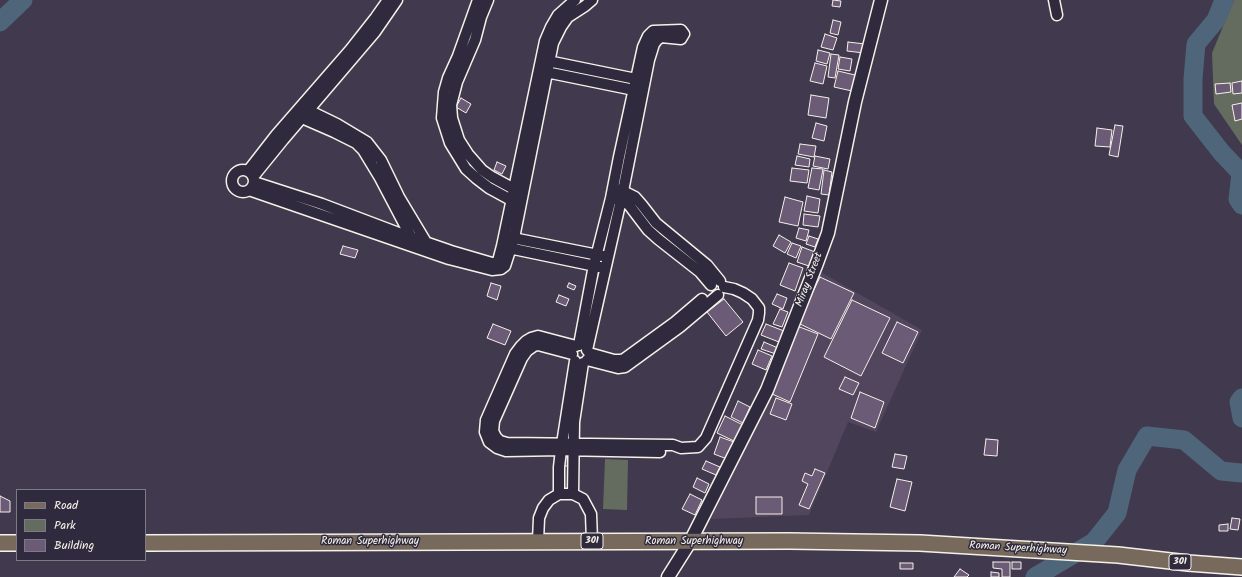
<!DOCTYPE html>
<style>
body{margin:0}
#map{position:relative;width:1242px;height:577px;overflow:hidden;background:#41394e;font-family:Kalam,sans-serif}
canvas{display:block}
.legend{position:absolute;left:16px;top:489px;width:130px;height:72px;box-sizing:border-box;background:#2f2a3d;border:1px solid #7e7a81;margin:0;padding:5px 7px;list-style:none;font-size:12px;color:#f4f1e8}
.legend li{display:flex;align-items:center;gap:8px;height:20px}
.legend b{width:20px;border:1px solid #7e7a81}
</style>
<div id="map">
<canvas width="1242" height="577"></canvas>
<ul class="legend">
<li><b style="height:5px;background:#77695c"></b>Road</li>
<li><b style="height:11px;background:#646c5f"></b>Park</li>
<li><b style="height:11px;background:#6c5b76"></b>Building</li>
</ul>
</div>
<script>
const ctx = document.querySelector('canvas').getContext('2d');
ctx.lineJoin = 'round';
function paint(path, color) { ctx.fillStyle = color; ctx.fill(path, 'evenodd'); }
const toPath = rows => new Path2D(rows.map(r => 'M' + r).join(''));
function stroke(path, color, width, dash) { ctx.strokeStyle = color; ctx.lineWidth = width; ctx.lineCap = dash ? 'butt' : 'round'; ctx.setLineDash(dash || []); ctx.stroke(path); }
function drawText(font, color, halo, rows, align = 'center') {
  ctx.font = font + ' Kalam,sans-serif'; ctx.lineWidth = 3; ctx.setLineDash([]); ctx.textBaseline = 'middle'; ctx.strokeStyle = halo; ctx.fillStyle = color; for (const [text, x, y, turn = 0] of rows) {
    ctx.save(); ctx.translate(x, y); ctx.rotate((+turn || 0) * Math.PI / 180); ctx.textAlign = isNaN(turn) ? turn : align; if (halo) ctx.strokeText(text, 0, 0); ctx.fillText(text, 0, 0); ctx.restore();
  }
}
paint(toPath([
 [819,271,922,330,876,432,848,422,809,515,711,519,769,392]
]), '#51465d');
paint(toPath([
 [1234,0,1242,0,1242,145,1214,104,1212,53],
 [605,459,628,460,627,510,603,509]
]), '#646c5f');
stroke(toPath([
 [1224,0,1216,20,1196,44,1193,79,1193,116,1222,153,1241,173,1238,199,1242,205],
 [0,22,23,0],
 [1242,398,1239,402,1242,418],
 [1035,577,1094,542,1117,513,1127,470,1147,436,1184,440,1221,471,1242,473]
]), '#4e657a', 19);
const building = toPath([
 [833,0,841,1,840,7,832,6,833,0],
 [833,20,841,22,838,35,830,33,833,20],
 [825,34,837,38,833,50,821,47,825,34],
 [848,42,865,44,864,53,847,51,848,42],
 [818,50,830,53,827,64,816,61,818,50],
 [831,54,839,55,835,78,828,77,831,54],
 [840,57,852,59,850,71,838,69,840,57],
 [815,63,827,66,823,84,810,81,815,63],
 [838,71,855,75,852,91,834,87,838,71],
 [1242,81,1242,93,1233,94,1232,83,1242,81],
 [1230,83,1231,92,1216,94,1215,84,1230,83],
 [811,95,829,98,826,118,808,115,811,95],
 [461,98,471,104,466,113,456,107,461,98],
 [1242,103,1242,119,1235,121,1232,105,1242,103],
 [816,123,827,126,824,141,812,138,816,123],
 [1115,125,1123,126,1118,157,1109,155,1115,125],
 [1097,128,1112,130,1110,147,1095,146,1097,128],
 [800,144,816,146,814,157,798,154,800,144],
 [797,156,810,159,809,167,795,165,797,156],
 [815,156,830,159,828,169,813,166,815,156],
 [497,162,506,166,502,174,494,170,497,162],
 [792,168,809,170,807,183,790,181,792,168],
 [812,168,823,169,819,190,808,188,812,168],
 [824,170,832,172,829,195,821,194,824,170],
 [807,196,820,199,818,213,804,211,807,196],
 [785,197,803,202,798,226,779,222,785,197],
 [804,214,820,216,818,227,803,225,804,214],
 [799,228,809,230,806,241,796,238,799,228],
 [779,235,791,242,785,253,773,246,779,235],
 [809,236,818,239,815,247,806,244,809,236],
 [792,243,801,246,796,258,787,254,792,243],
 [343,246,358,250,355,258,340,254,343,246],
 [802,247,815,252,809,266,797,262,802,247],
 [789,263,803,268,795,291,780,285,789,263],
 [820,277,854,293,831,339,798,323,820,277],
 [491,283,501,286,497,300,487,296,491,283],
 [569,283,576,286,574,290,567,287,569,283],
 [777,294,787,298,783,309,772,304,777,294],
 [559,295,569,299,566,306,556,302,559,295],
 [724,299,743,322,726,336,707,312,724,299],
 [852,300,890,318,861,376,824,357,852,300],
 [780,309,788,312,782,327,773,324,780,309],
 [897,322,918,332,903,363,882,353,897,322],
 [493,324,511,331,505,345,487,338,493,324],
 [766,324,784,331,779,342,761,335,766,324],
 [797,326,818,334,790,402,770,393,797,326],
 [764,342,778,348,776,354,761,349,764,342],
 [758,350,772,356,766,370,752,364,758,350],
 [845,377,859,383,853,395,839,389,845,377],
 [860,392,884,402,875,428,851,418,860,392],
 [776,398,792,404,786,420,770,414,776,398],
 [738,401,750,407,743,423,731,417,738,401],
 [725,416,743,425,734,441,717,433,725,416],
 [720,437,734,442,727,459,714,454,720,437],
 [986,439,998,440,997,456,984,455,986,439],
 [895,454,907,456,904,469,892,467,895,454],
 [564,457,571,457,571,466,564,466,564,457],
 [706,461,720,467,716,475,702,469,706,461],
 [815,469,825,473,809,509,799,505,808,484,802,481,805,473,812,476,815,469],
 [697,478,709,484,705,493,693,487,697,478],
 [897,479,912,482,905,511,890,507,897,479],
 [690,494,702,500,695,515,682,509,690,494],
 [0,496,10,501,10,512,0,512,0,496],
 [756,497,782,497,782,514,756,514,756,497],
 [1232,518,1240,519,1238,530,1230,529,1232,518],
 [1228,524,1228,531,1219,531,1219,525,1228,524],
 [993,562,1010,562,1010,577,1002,577,1002,569,993,568,993,562],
 [1012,562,1021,562,1021,569,1012,569,1012,562],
 [900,563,913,563,913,569,900,569,900,563],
 [960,569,969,575,967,577,954,577,960,569],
 [991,572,999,573,999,577,991,577,991,572]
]);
paint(building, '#6c5b76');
stroke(building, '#f4f1e8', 1);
const minor = toPath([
 [478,0,458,56,448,78,444,92,442,118,450,143,466,169,476,178,489,188,511,200,517,201],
 [488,0,481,17,475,40,457,82,451,105,452,118,459,140,468,154,482,170,492,177,514,189,520,190],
 [1054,0,1057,15],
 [543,60,641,80],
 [541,71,639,91],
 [302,107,337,124,367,142,381,160,399,197,426,242],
 [295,115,334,132,356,143,363,150,380,178,411,237],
 '232 181a11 11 0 1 1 22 0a11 11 0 1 1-22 0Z',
 [248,171,276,135,350,50,376,17,388,0],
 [253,177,283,140,375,32,397,0],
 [254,182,322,204,396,232,451,251,492,263,495,263,498,261,502,246,545,41,551,27,558,15,575,0],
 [617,189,623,191,635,197,642,205,656,223,707,265,720,281],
 [249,190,449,259,492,270,501,269,505,266,514,238,553,43,561,27,568,17,585,6,592,0],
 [616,199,621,200,629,205,648,230,658,239,700,272,711,285],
 [508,237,603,256],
 [504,247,600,267],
 [579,345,594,265,611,198,619,157,643,47,648,36,653,31,681,30,684,34,681,39,661,37,657,40,654,44,649,60,623,191,587,350],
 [576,346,538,336,531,338,526,341,521,346,515,354,486,420,485,432,489,442,497,448,506,451,561,450,660,452],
 [589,353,614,360,620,360,624,359,675,322,702,299],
 [572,354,538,345,534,346,527,351,522,358,494,421,493,431,496,437,500,441,507,443,673,445,681,448,698,447,706,438,758,320,759,313,759,308,752,299,743,293,734,289,724,287],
 [587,360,618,368,625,367,680,327,718,295],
 [559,494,559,467,561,450,575,361],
 [573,494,574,422,583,363],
 [538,541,539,518,543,508,549,500,559,494,573,494,583,499,591,514,592,541]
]);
const tertiary = toPath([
 [668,577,690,542,767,390,817,263,828,233,855,102,881,0]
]);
const primary = toPath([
 [0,543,17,543],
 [145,543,789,541,920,543,1118,555,1188,563,1242,567]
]);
stroke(minor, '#f4f1e8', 13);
stroke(tertiary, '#f4f1e8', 15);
stroke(primary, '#f4f1e8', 18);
stroke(minor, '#2f2a3d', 10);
stroke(tertiary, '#2f2a3d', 12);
stroke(primary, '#77695c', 15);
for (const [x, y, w] of [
 [592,541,22],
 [1180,562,22]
]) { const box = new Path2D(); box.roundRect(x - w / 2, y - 8, w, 16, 3); ctx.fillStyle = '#2f2a3d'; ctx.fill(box); stroke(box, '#f4f1e8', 1); }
drawText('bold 10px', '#f4f1e8', null, [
 ["301",592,541],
 ["301",1180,562]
]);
drawText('11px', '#f4f1e8', '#2f2a3d', [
 ["Miray Street",810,280,-69],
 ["Roman Superhighway",370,542],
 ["Roman Superhighway",694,542],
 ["Roman Superhighway",1018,549,3]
]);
</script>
